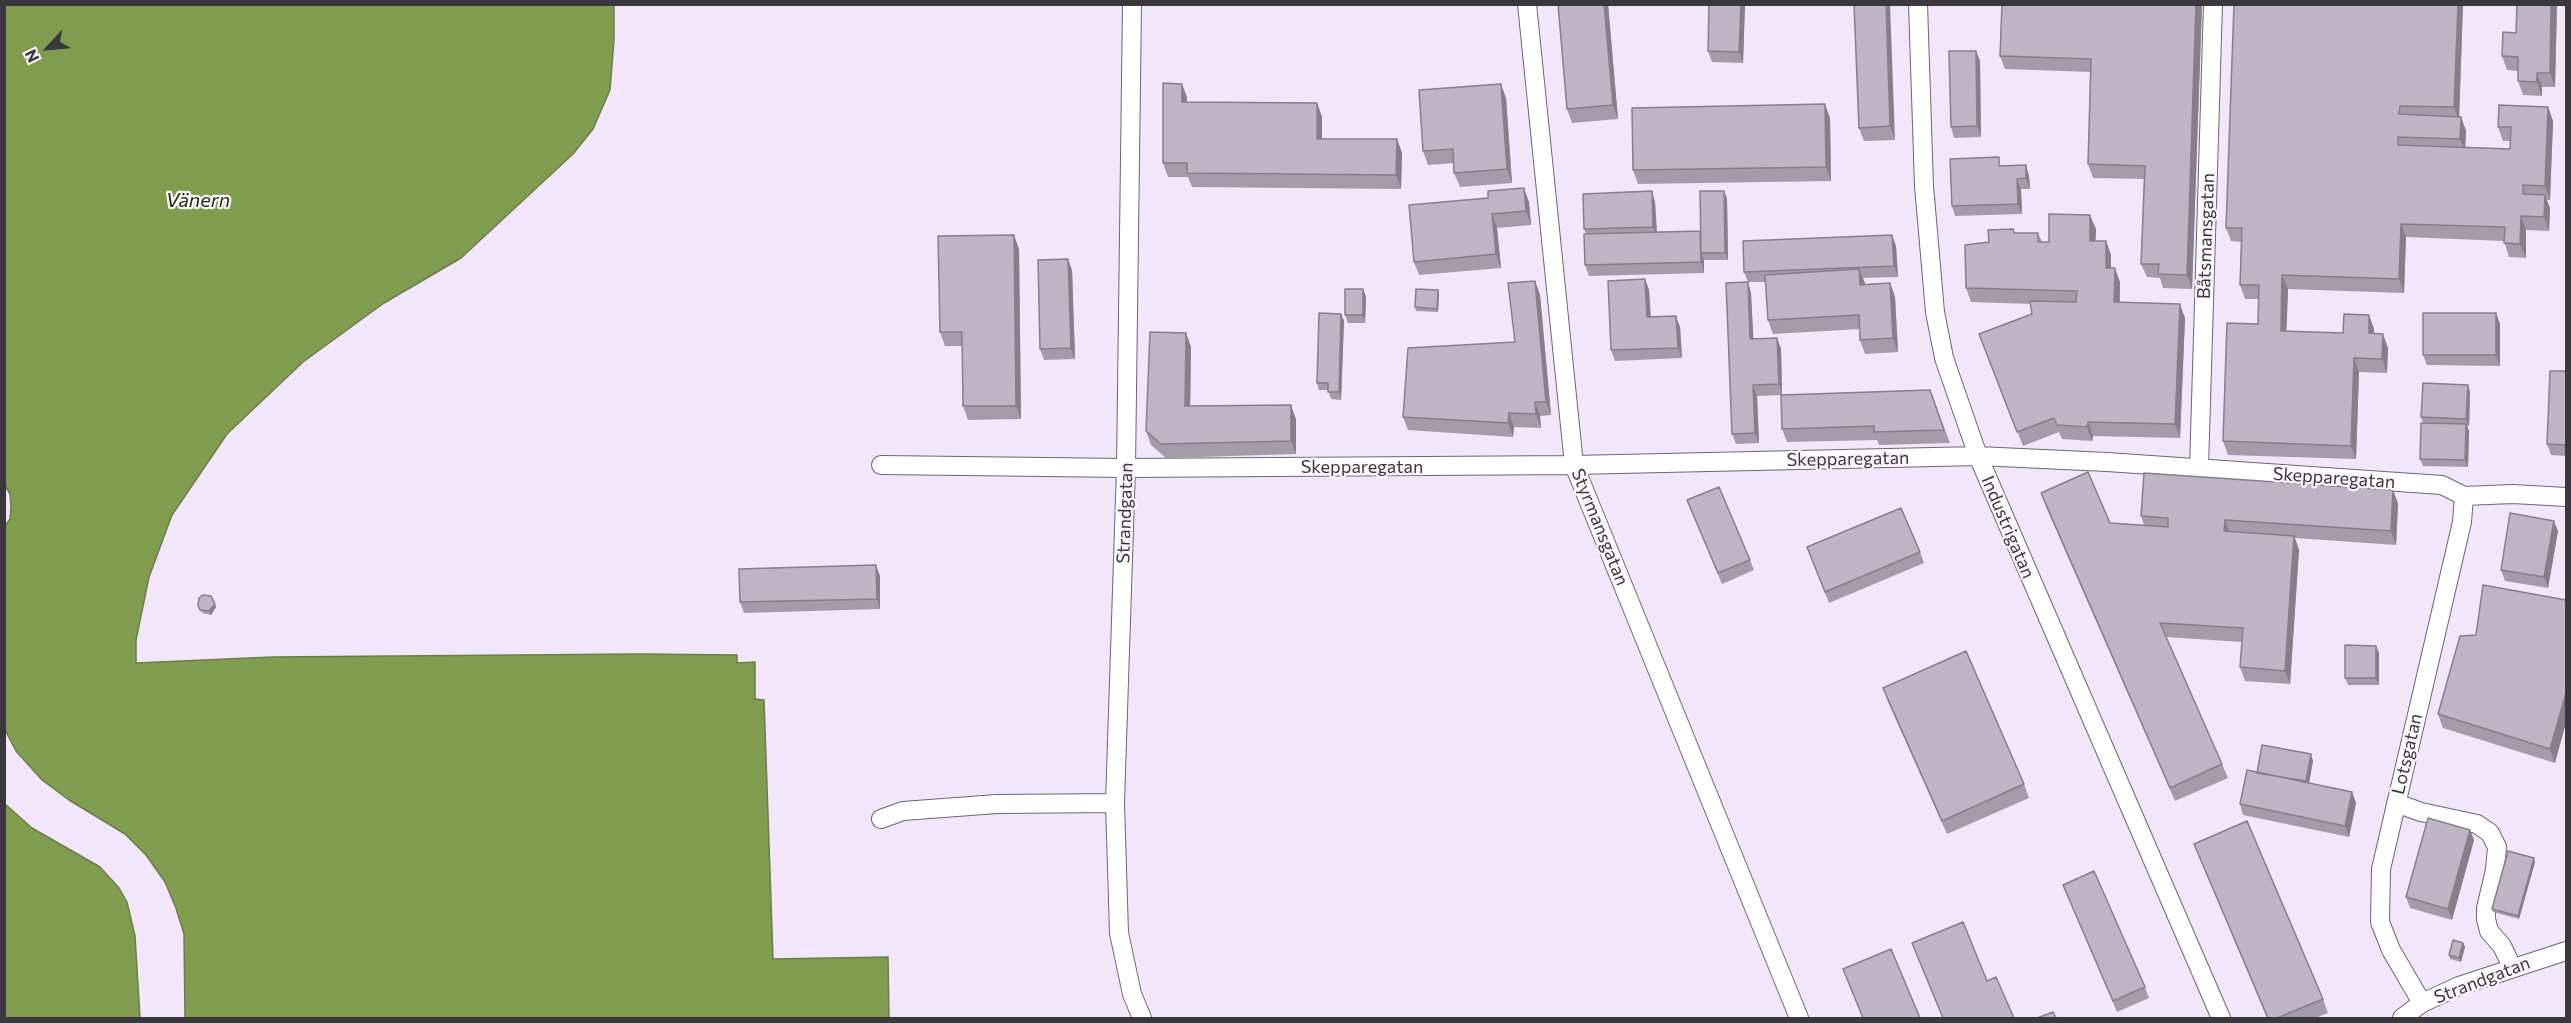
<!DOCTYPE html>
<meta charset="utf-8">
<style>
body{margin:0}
#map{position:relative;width:2571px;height:1023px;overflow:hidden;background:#f2e7fa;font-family:Commissioner,sans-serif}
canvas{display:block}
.frame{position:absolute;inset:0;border:6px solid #3b373e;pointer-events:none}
.north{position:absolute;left:18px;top:18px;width:60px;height:60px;-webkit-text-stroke:4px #fcf7ff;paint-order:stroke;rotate:244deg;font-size:16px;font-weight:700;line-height:24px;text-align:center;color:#3b373e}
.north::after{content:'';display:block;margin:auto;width:21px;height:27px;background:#3b373e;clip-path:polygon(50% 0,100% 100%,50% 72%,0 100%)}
</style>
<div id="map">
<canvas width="2571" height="1023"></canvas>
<div class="frame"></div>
<div class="north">N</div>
</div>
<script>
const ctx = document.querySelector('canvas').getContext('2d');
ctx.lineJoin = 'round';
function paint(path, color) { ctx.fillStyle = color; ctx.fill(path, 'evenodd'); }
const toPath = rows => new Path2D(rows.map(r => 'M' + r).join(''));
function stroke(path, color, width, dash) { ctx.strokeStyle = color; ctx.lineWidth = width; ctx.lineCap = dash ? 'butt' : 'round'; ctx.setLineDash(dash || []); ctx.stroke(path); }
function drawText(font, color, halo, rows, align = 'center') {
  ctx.font = font + ' Commissioner,sans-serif'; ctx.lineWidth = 4.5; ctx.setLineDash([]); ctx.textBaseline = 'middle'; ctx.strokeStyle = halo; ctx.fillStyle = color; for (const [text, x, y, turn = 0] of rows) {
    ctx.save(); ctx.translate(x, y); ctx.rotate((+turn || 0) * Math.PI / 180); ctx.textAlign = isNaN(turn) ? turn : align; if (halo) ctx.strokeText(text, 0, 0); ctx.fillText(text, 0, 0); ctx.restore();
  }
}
const water = toPath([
 [5,4,614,5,614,39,610,90,593,129,573,154,461,258,384,303,303,362,227,434,172,515,149,577,136,640,136,663,272,657,640,654,737,655,737,663,755,662,755,699,764,700,773,959,888,957,889,1018,185,1018,184,934,176,908,165,882,146,855,125,834,69,800,42,780,16,751,5,730,4,527,10,519,11,507,10,494,4,484,5,4],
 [5,804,32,828,100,867,119,888,127,902,135,936,140,1018,5,1018,5,804]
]);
paint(water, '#809c4f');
stroke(water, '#6b7e4a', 1.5);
const minor = toPath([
 [1132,4,1126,468,1115,803,1119,933,1132,994,1142,1018],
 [1527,4,1574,465,1799,1018],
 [1918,4,1924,186,1935,312,1944,358,1978,456,2221,1018],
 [881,465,1126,468,1574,465,1978,456,2107,462,2442,485,2464,496,2513,494,2566,497],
 [2199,468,2213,4],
 [2396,803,2421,812,2477,824,2490,833,2497,847,2495,870,2486,908,2486,919,2489,931,2502,946,2512,967],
 [881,819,903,811,997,804,1115,803],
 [2422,1003,2391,950,2380,922,2381,869,2462,522,2464,496],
 [2402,1018,2422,1003,2459,986,2566,951]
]);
stroke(minor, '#6e6475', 20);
stroke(minor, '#fff', 18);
paint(toPath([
 [1608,4,1618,119,1572,123,1567,109],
 [1745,4,1743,63,1712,62,1708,51],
 [1854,4,1895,140,1864,141,1859,128],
 [2002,4,2202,4,2192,289,2163,288,2160,278,2147,277,2141,264,2144,179,2093,178,2088,164,2091,72,2005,69,2000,56],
 [2463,4,2459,117,2461,117,2466,131,2465,147,2510,149,2511,141,2503,141,2498,127,2548,107,2553,121,2550,200,2547,200,2550,208,2549,231,2526,230,2526,258,2509,257,2504,241,2406,237,2404,293,2288,289,2286,331,2343,333,2369,315,2374,329,2374,334,2388,348,2387,373,2359,372,2356,459,2228,455,2223,441,2258,324,2258,299,2245,299,2240,285,2241,242,2231,241,2226,228],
 [2557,4,2555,87,2542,87,2542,96,2523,95,2518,81,2518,71,2507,70,2502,56],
 [1976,51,1980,61,1981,137,1954,138,1951,127],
 [1187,97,1187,102,1317,103,1322,117,1322,139,1397,139,1402,153,1401,189,1192,187,1188,177,1168,177,1163,163],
 [1506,98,1512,183,1460,187,1454,173,1454,163,1428,165,1423,151],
 [1830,118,1831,181,1638,184,1633,170],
 [2002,166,2029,176,2030,189,2021,189,2022,214,1955,216,1952,206],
 [1727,198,1728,260,1704,260,1704,273,1589,276,1585,265,1586,234,1584,229,1655,202,1657,232,1700,231,1701,235],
 [1529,202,1531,225,1497,228,1501,268,1419,275,1414,262,1409,205],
 [2096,229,2095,241,2106,241,2111,255,2111,268,2120,282,2120,302,2185,318,2180,438,2093,436,2092,441,2062,439,2059,432,2023,446,1979,334,2032,314,2031,304,1971,302,1966,288,1989,242,2014,233,2038,233,2042,242,2049,242],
 [1892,235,1896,246,1898,277,1863,278,1865,284,1890,283,1895,297,1898,352,1865,354,1860,340,1860,329,1773,334,1768,320,1765,282,1748,282,1744,272],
 [1019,249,1021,419,968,420,963,406,962,346,945,346,940,332],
 [1072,270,1075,359,1044,360,1040,349],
 [1645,279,1649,290,1651,317,1680,327,1682,358,1615,361,1611,350],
 [1535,281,1540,295,1551,415,1540,416,1541,428,1514,427,1513,437,1408,430,1403,417,1515,342],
 [1748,282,1751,293,1753,339,1777,338,1781,349,1782,395,1930,390,1950,443,1879,445,1877,440,1787,442,1782,429,1781,395,1757,396,1759,443,1736,444,1732,434],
 [1363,289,1366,297,1365,323,1348,323,1345,315],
 [1438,290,1439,294,1438,312,1416,311,1415,307],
 [2496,313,2500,324,2500,366,2427,365,2423,355],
 [1341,314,1344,321,1341,400,1331,399,1328,390,1319,390,1317,383],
 [1186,333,1191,347,1190,406,1296,419,1296,454,1166,458,1151,445,1146,431],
 [2566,371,2566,456,2551,455,2547,444],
 [2470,392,2469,426,2467,426,2469,431,2468,467,2423,466,2420,459,2423,423,2421,417],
 [2393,490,2398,504,2396,545,2295,538,2299,550,2290,684,2245,681,2240,667,2242,642,2166,637,2222,764,2228,778,2175,801,2046,507,2041,493,2110,523,2144,525,2141,516],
 [1687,500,1750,560,1754,570,1722,584],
 [2558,531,2548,588,2505,581,2501,570],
 [1807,547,1920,552,1924,563,1829,603],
 [880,576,880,609,744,613,740,602],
 [2566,600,2555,763,2443,728,2438,714,2476,635],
 [198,606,216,607,211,615,202,613],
 [2376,646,2379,653,2379,685,2348,685,2345,678],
 [1883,688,2024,784,2029,798,1947,834,1888,702],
 [2313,761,2309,783,2352,792,2356,803,2349,837,2243,815,2240,804,2257,772],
 [2470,830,2474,840,2452,920,2410,908,2406,897],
 [2194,844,2323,999,2328,1013,2315,1018,2267,1018],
 [2535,862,2519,919,2493,912,2492,909],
 [2063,885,2145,987,2149,998,2117,1012],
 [1912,943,1987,981,1943,1018],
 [2463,943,2465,947,2461,962,2450,959,2449,955]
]), '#a49baa');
paint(toPath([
 [1604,4,1608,4,1618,119,1613,105],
 [1741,4,1745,4,1743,63,1739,52],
 [1886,4,1890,4,1895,140,1890,126],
 [2196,4,2202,4,2192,289,2187,275],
 [2458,4,2463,4,2459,121,2454,107],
 [2551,4,2557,4,2555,87,2550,73],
 [1976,51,1980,61,1981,137,1977,126],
 [2537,73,2542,87,2542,96,2537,82],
 [1182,84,1187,97,1187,116,1182,102],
 [1501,84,1506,98,1512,183,1507,169],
 [1317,103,1322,117,1322,152,1317,139],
 [1825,104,1830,118,1831,181,1826,167],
 [2548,107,2553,121,2550,200,2545,186],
 [2461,117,2466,131,2465,153,2460,139],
 [1397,139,1402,153,1401,189,1396,175],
 [2026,165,2029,176,2030,189,2026,178],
 [2017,179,2021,189,2022,214,2018,204],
 [1524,188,1529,202,1531,225,1526,211],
 [1652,191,1655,202,1657,237,1653,227],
 [1724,191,1727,198,1728,260,1725,253],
 [2545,195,2550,208,2549,231,2544,217],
 [1492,214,1497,228,1501,268,1496,254],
 [2090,215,2096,229,2095,255,2090,241],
 [2521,216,2526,230,2526,258,2520,244],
 [2401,224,2406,237,2404,293,2399,279],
 [1700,231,1703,242,1701,253,1704,260,1704,273,1701,262],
 [1014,235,1019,249,1021,419,1016,406],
 [1892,235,1896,246,1898,277,1894,266],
 [2106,241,2111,255,2111,282,2106,268],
 [1068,259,1072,270,1075,359,1071,348],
 [2115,268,2120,282,2119,316,2114,302],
 [1859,269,1865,283,1865,298,1860,285],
 [2282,275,2288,289,2286,345,2281,331],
 [1645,279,1649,290,1651,328,1647,317],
 [1535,281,1540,295,1551,415,1546,402],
 [1748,282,1751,293,1754,350,1750,339],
 [1890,283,1895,297,1898,352,1893,338],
 [1363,289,1366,297,1365,323,1363,315],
 [1438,290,1439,294,1438,312,1437,309],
 [2180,304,2185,318,2180,438,2175,424],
 [2496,313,2500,324,2500,366,2496,355],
 [1341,314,1344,321,1341,400,1339,392],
 [2369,315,2374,329,2374,347,2369,333],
 [1676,316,1680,327,1682,358,1678,348],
 [1186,333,1191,347,1190,420,1185,406],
 [2383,334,2388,348,2387,373,2382,359],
 [1777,338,1781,349,1782,395,1779,384],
 [2354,358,2359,372,2356,459,2351,446],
 [1753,385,1757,396,1759,443,1755,433],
 [2468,385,2470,392,2469,426,2466,419],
 [1535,402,1540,416,1541,428,1536,414],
 [1291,405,1296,419,1296,454,1291,441],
 [1509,413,1514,427,1513,437,1508,423],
 [2088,422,2093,436,2092,441,2087,427],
 [2466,424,2469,431,2468,467,2465,460],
 [2393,490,2398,504,2396,545,2391,531],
 [2225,520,2230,534,2224,531],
 [2554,521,2558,531,2548,588,2544,577],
 [2294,536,2299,550,2290,684,2285,671],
 [876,565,880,576,880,609,877,599],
 [215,604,216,607,211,615,209,611],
 [2376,646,2379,653,2379,685,2376,678],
 [2566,693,2566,723,2555,763,2550,749],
 [2311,754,2313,761,2308,788,2306,781],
 [2352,792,2356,803,2349,837,2345,826],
 [2470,830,2474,840,2452,920,2448,909],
 [2534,858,2535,862,2519,919,2518,916],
 [2463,943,2465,947,2461,962,2459,958]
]), '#867e8b');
const building = toPath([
 [1558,4,1604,4,1613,105,1567,109,1558,4],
 [1709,4,1741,4,1739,52,1708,51,1709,4],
 [1854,4,1886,4,1890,126,1859,128,1854,4],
 [2002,4,2196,4,2187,275,2158,274,2159,264,2141,264,2145,166,2088,164,2091,59,2000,56,2002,4],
 [2234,4,2458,4,2454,107,2400,106,2399,114,2461,117,2460,139,2398,137,2398,145,2510,149,2511,127,2498,127,2499,105,2548,107,2545,186,2523,185,2523,194,2545,195,2544,217,2521,216,2520,244,2504,243,2505,227,2401,224,2399,279,2282,275,2281,331,2343,333,2344,314,2369,315,2369,333,2383,334,2382,359,2354,358,2351,446,2223,441,2227,323,2258,324,2259,285,2240,285,2242,228,2226,228,2234,4],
 [2517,4,2551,4,2550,73,2537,73,2537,82,2518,81,2518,57,2502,56,2503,32,2516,33,2517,4],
 [1949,51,1976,51,1977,126,1951,127,1949,51],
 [1163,83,1182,84,1182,102,1317,103,1317,139,1397,139,1396,175,1187,173,1187,163,1163,163,1163,83],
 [1501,84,1507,169,1454,173,1453,149,1423,151,1419,90,1501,84],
 [1825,104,1826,167,1633,170,1632,108,1825,104],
 [1999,157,1999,166,2026,165,2026,178,2017,179,2018,204,1952,206,1950,159,1999,157],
 [1524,188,1526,211,1492,214,1496,254,1414,262,1409,205,1488,198,1488,191,1524,188],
 [1652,191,1653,227,1584,229,1583,194,1652,191],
 [1700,191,1724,191,1725,253,1701,253,1700,191],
 [2049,214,2090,215,2090,241,2106,241,2106,268,2115,268,2114,302,2180,304,2175,424,2088,422,2087,427,2057,425,2054,418,2017,432,1979,334,2032,314,2030,301,2076,302,2077,291,1966,288,1965,245,1989,242,1988,230,2013,229,2014,233,2038,233,2038,242,2049,242,2049,214],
 [1700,231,1701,262,1585,265,1584,234,1700,231],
 [1014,235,1016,406,963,406,962,332,940,332,938,236,1014,235],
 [1892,235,1894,266,1744,272,1743,241,1892,235],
 [1068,259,1071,348,1040,349,1038,260,1068,259],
 [1859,269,1860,285,1890,283,1893,338,1860,340,1859,315,1768,320,1765,275,1859,269],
 [1645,279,1647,317,1676,316,1678,348,1611,350,1608,281,1645,279],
 [1535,281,1546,402,1535,402,1536,414,1509,413,1508,423,1403,417,1408,348,1515,342,1508,283,1535,281],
 [1748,282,1750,339,1777,338,1779,384,1753,385,1755,433,1732,434,1726,283,1748,282],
 [1345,289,1363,289,1363,315,1345,315,1345,289],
 [1416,289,1438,290,1437,309,1415,307,1416,289],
 [1319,313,1341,314,1339,392,1328,392,1328,383,1317,383,1319,313],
 [2423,313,2496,313,2496,355,2423,355,2423,313],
 [1150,332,1186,333,1185,406,1291,405,1291,441,1161,444,1146,431,1150,332],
 [2550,371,2566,371,2566,445,2547,444,2550,371],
 [2423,383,2468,385,2466,419,2421,417,2423,383],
 [1930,390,1944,430,1874,432,1874,426,1782,429,1781,395,1930,390],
 [2421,423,2466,424,2465,460,2420,459,2421,423],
 [2088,472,2110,523,2168,527,2168,518,2141,516,2144,473,2393,490,2391,531,2225,520,2224,531,2294,536,2285,671,2240,667,2243,628,2160,623,2222,764,2170,788,2041,493,2088,472],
 [1719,487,1750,560,1718,573,1687,500,1719,487],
 [1901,508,1920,552,1825,592,1807,547,1901,508],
 [2510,513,2554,521,2544,577,2501,570,2510,513],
 [876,565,877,599,740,602,739,569,876,565],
 [2483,585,2566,600,2566,693,2550,749,2438,714,2460,636,2476,635,2483,585],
 [203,595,211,596,215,604,209,611,200,610,198,606,199,598,203,595],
 [2345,645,2376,646,2376,678,2345,678,2345,645],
 [1966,651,2024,784,1942,821,1883,688,1966,651],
 [2262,745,2311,754,2306,781,2257,773,2262,745],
 [2247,770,2352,792,2345,826,2240,804,2247,770],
 [2428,818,2470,830,2448,909,2406,897,2428,818],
 [2247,821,2323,999,2277,1018,2268,1018,2194,844,2247,821],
 [2508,851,2534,858,2518,916,2492,909,2508,851],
 [2094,871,2145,987,2113,1001,2063,885,2094,871],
 [1963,922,1987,981,1996,977,2014,1018,1942,1018,1943,1018,1912,943,1963,922],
 [2453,940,2463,943,2459,958,2449,955,2453,940],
 [1891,949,1920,1018,1863,1018,1843,969,1891,949],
 [2053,1012,2056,1018,2037,1018,2053,1012]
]);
paint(building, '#bfb4c6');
stroke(building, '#867e8b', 1.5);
drawText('18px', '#3b373e', '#fcf7ff', [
 ["Båtsmansgatan",2206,236,-88],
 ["Skepparegatan",1848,459,-1],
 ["Skepparegatan",1362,467],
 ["Skepparegatan",2334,478,4],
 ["Strandgatan",1125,513,-88],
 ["Styrmansgatan",1600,527,68],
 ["Industrigatan",2008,527,67],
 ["Lotsgatan",2407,754,-77],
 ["Strandgatan",2482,980,-21]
]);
drawText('italic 20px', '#242f0e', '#fcf7ff', [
 ["Vänern",198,200]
]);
</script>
